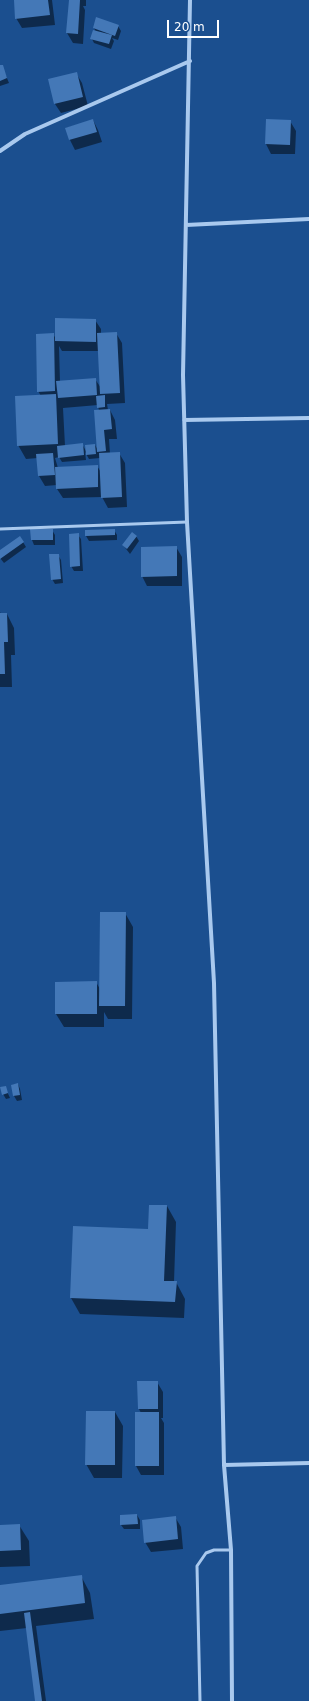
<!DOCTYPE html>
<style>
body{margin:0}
#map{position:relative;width:309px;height:1701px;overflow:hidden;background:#1b4f8f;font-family:"DejaVu Sans",sans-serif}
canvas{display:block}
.scale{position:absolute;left:167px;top:20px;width:52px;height:18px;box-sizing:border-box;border:2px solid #fff;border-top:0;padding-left:5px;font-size:12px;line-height:14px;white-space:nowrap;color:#fff;-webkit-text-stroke:3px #1b4f8f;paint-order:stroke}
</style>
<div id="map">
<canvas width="309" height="1701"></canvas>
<div class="scale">20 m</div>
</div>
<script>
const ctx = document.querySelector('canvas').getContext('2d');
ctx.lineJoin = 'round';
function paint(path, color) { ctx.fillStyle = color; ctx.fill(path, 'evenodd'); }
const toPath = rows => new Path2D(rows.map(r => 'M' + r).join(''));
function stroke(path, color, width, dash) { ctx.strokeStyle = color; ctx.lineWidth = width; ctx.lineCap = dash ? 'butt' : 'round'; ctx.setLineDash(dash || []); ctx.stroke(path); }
paint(toPath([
 [15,0,52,0,55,25,22,28,16,18],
 [70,0,86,0,86,6,83,6,85,10,83,44,73,43,67,33],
 [118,26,121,31,118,40,112,38,114,41,111,49,94,43,92,39,96,32,94,28],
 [2,66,9,83,0,86,0,67],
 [76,73,82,83,88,106,61,113,55,104,49,80],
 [93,120,98,130,102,142,75,150,70,140,66,128],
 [290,121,296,131,295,154,271,154,266,144],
 [95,320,101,329,101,334,116,333,122,343,125,403,107,404,108,410,110,410,115,420,117,439,109,439,110,454,119,453,125,463,127,507,108,508,102,497,63,498,57,489,57,485,45,486,39,476,38,458,26,459,18,445,41,396,38,391,53,334,56,339],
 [59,346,62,351,99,351,101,388,95,379,60,382],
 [98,405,99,411,98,450,95,445,86,451,82,444,65,446,63,408],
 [85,452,89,459,100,458,101,472,97,466,58,468,55,458,59,457,62,462,86,460],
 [52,530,55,535,55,545,34,545,32,540],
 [114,530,117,535,117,540,89,541,86,536],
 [78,535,81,539,83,571,74,571,71,566],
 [136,536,139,541,130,554,123,545],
 [20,537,26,547,4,563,0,558,0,551],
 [176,547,182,557,182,586,147,586,142,576],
 [58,555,61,560,63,583,55,584,52,579],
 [0,612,1,614,7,614,14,628,15,655,11,655,12,687,0,687],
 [125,913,133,927,132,1019,108,1019,104,1012,104,1027,64,1027,56,1014,96,982,100,989],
 [18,1084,20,1089,22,1100,17,1101,14,1096,12,1085],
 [5,1087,10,1098,6,1099,3,1094],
 [167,1206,176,1222,174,1282,176,1282,185,1299,184,1318,80,1314,71,1298,149,1230],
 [138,1382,157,1382,163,1392,163,1418,161,1418,164,1423,164,1475,141,1475,136,1466,141,1413,139,1409],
 [115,1412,123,1426,122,1478,94,1478,86,1464],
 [137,1515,140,1520,140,1529,124,1529,121,1525],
 [175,1517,181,1527,183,1549,151,1552,145,1542],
 [19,1525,29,1541,30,1566,0,1567,0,1526],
 [81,1576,90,1593,94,1619,36,1626,46,1701,36,1701,27,1628,0,1631,0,1586]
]), '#0007');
paint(toPath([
 [14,0,48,0,50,15,15,19],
 [69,0,80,0,78,34,66,33],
 [96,17,119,25,115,36,93,28],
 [93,30,112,35,109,44,90,39],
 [0,65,3,65,7,78,0,81],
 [77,72,83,97,54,104,48,79],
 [93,119,97,132,69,140,65,128],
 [266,119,291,120,290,145,265,144],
 [55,318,96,319,96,342,55,341],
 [117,332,120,393,100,394,97,333],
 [54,333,55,391,37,392,36,334],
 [96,378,97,395,58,398,56,381],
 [56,394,58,444,17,446,15,396],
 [105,395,105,407,97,408,96,396],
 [110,409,112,429,104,430,106,451,97,452,94,410],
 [83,443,84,455,58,458,57,446],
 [95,444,96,454,86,455,85,445],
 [120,452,122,497,101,498,99,453],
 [53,453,55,475,38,476,36,454],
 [98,465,98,487,56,489,55,467],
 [30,529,53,529,53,540,31,540],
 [115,529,115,535,85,536,85,530],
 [132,532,137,536,127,549,122,545],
 [79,533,80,566,70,567,69,534],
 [20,536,24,542,0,559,0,550],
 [177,546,177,576,141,577,141,547],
 [49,554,59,554,61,579,51,580],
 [0,613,7,613,8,642,4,642,5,674,0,674],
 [100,912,126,912,125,1006,99,1006],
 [97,981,97,1014,55,1014,55,982],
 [18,1083,20,1095,13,1096,11,1085],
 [6,1086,8,1093,2,1095,0,1087],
 [149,1205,167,1205,164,1281,177,1281,175,1302,70,1298,73,1226,148,1229],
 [137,1381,158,1381,158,1409,138,1409],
 [86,1411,115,1411,115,1465,85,1465],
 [135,1412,159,1412,159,1466,135,1466],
 [137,1514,138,1524,120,1525,120,1515],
 [176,1516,178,1539,144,1543,142,1520],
 [20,1524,21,1550,0,1551,0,1525],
 [82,1575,85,1603,0,1614,0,1585],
 [30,1612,42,1701,35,1701,24,1613]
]), '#4478b7');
stroke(toPath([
 [0,529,187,522],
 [200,1701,197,1566,206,1553,214,1550,231,1550]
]), '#a9c9ee', 3);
stroke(toPath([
 [190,0,183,375,187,522,214,983,224,1465,231,1550,232,1701],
 [0,151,25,134,190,61],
 [186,225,309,219],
 [184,420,309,418],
 [224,1465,309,1463]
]), '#a9c9ee', 4);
</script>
